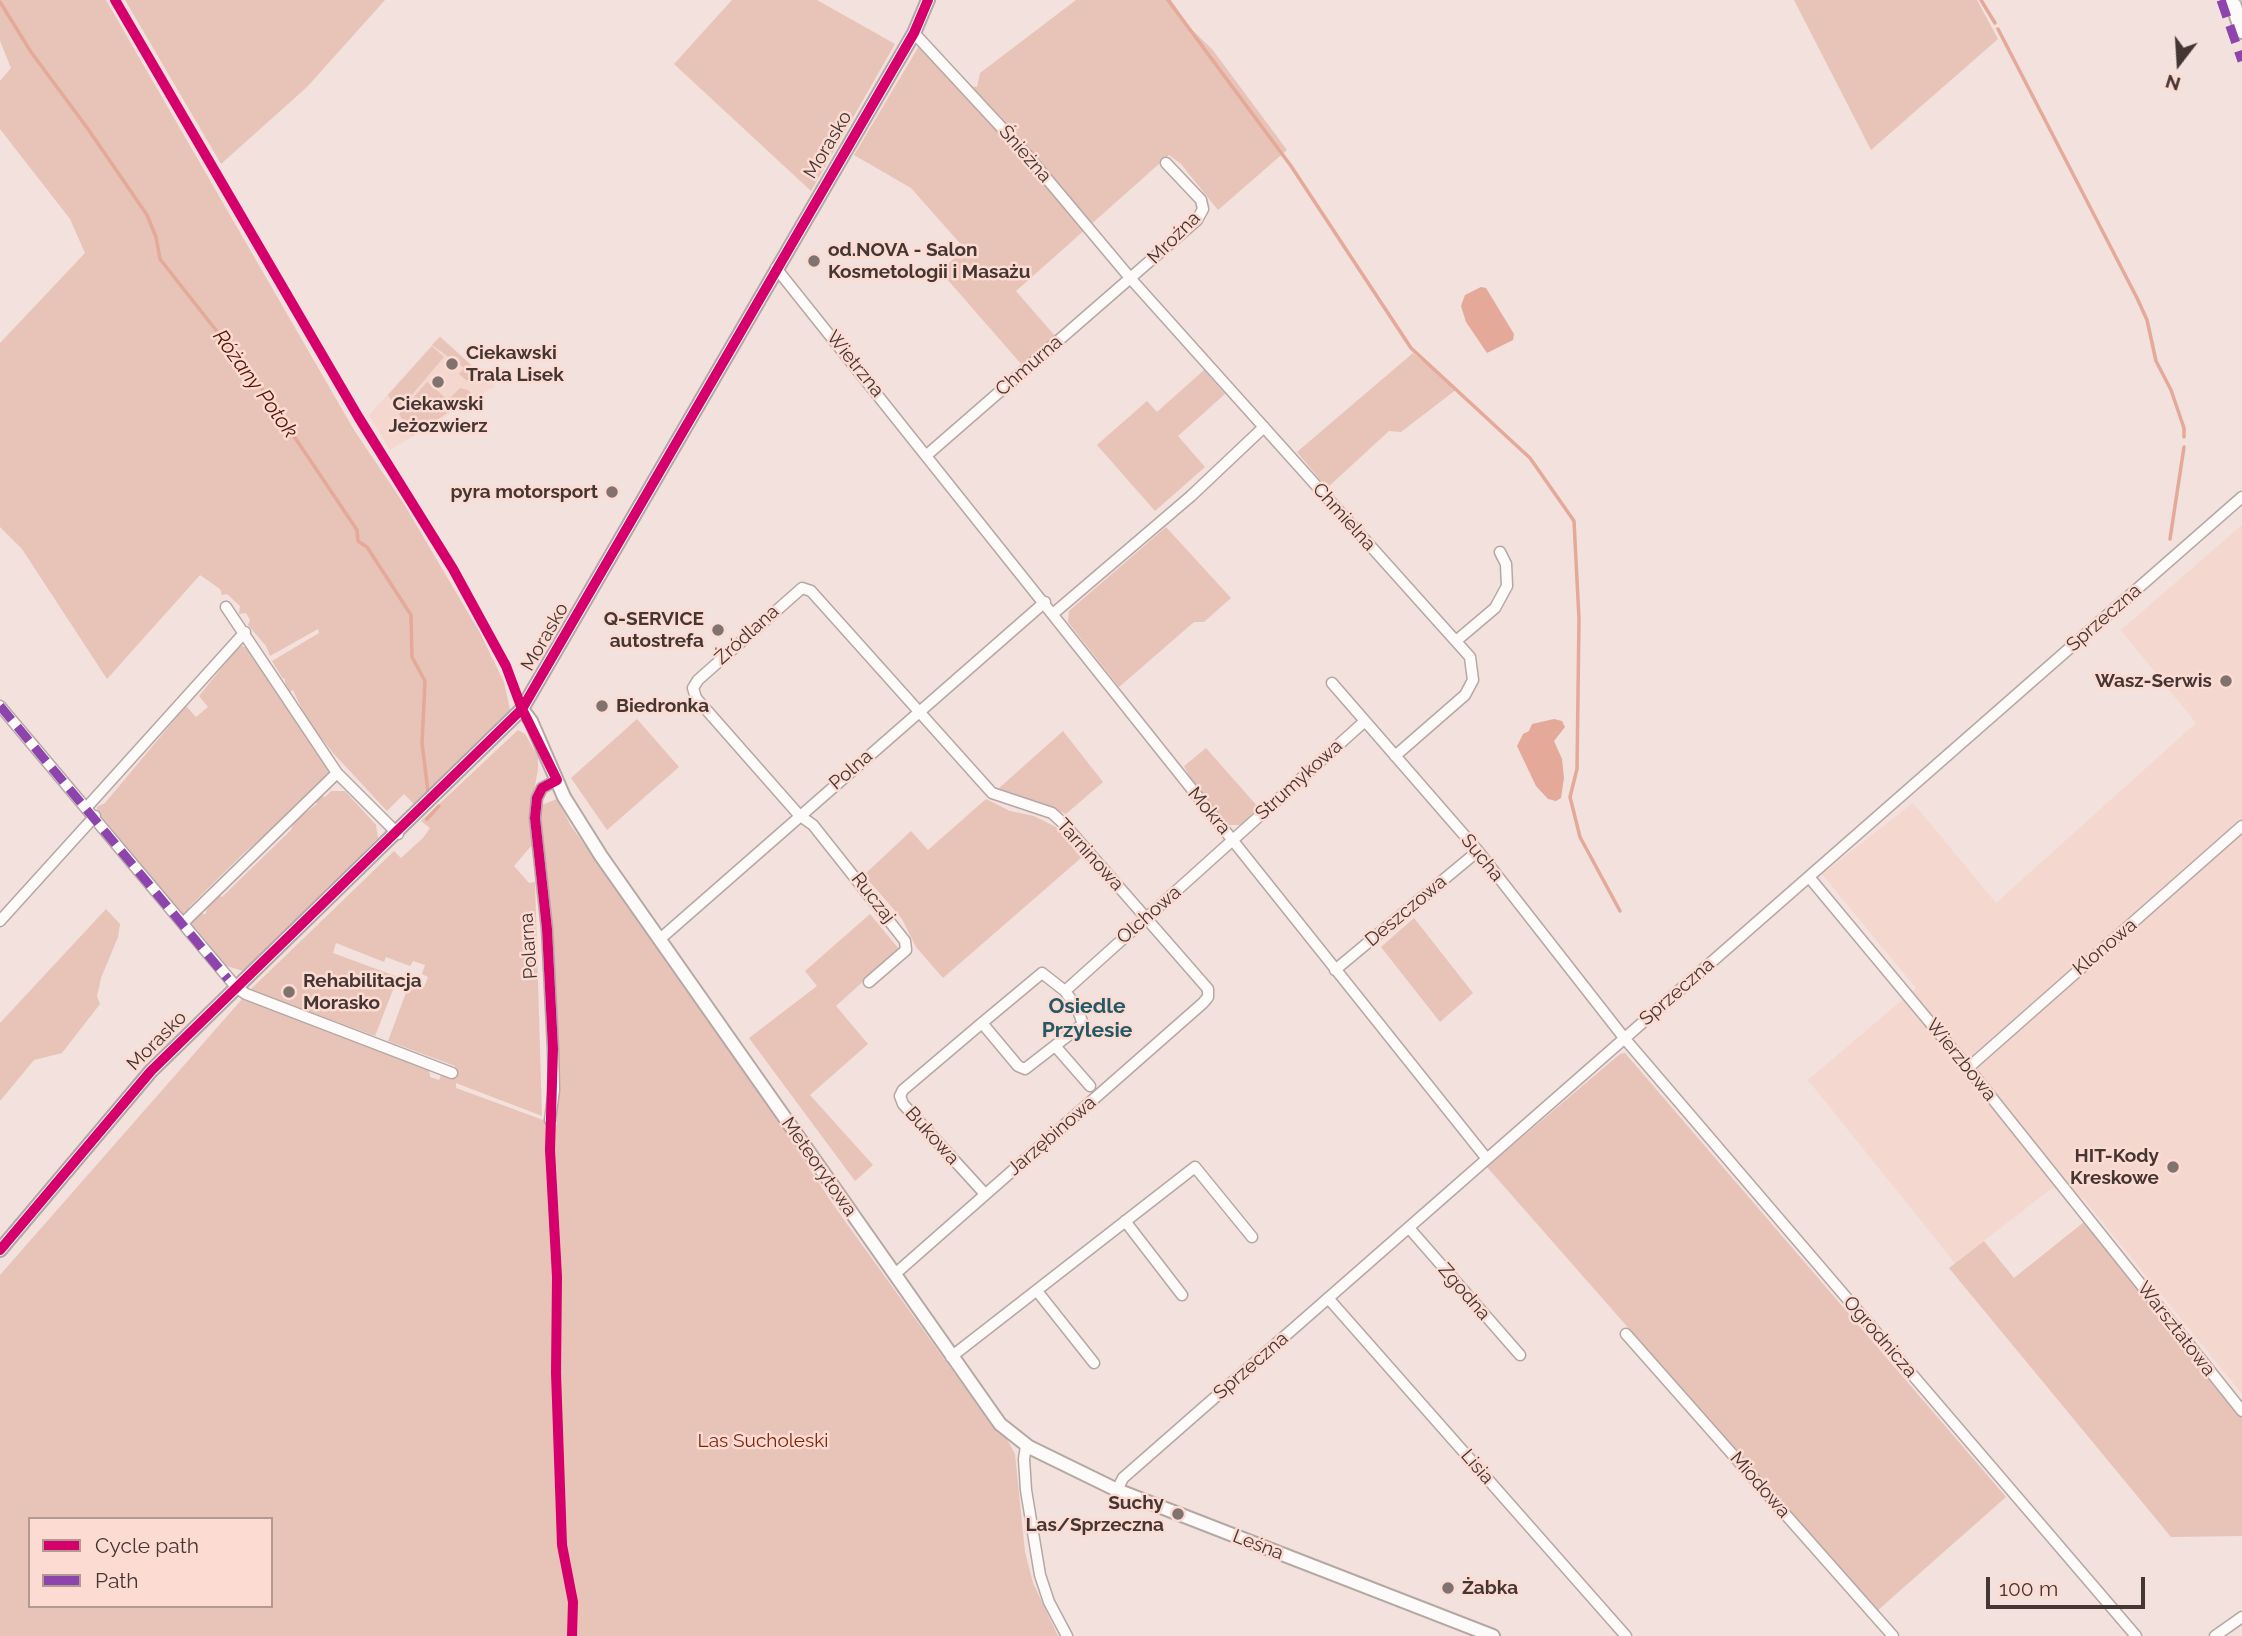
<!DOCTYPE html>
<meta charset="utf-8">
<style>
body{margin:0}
#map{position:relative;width:2242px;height:1636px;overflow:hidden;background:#f2e1dc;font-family:Raleway,sans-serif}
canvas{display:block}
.legend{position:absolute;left:28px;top:1517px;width:245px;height:91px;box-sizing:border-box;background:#fcdbd2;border:2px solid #b29992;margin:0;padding:9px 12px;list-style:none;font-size:21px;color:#433633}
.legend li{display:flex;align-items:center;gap:14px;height:35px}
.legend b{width:35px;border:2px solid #b29992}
.north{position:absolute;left:2144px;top:28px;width:70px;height:70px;-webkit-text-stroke:5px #fcdbd2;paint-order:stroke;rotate:197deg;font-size:19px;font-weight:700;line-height:28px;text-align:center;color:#433633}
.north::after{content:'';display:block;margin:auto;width:24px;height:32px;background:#433633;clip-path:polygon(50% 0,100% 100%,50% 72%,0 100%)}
.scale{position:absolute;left:1986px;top:1577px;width:159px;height:32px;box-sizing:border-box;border:4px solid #433633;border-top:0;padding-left:9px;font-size:21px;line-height:24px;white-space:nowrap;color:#433633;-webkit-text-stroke:5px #fcdbd2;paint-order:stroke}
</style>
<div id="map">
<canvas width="2242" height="1636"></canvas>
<ul class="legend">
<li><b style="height:9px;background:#d6006c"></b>Cycle path</li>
<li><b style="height:9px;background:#8e44ad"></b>Path</li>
</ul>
<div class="north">N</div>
<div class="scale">100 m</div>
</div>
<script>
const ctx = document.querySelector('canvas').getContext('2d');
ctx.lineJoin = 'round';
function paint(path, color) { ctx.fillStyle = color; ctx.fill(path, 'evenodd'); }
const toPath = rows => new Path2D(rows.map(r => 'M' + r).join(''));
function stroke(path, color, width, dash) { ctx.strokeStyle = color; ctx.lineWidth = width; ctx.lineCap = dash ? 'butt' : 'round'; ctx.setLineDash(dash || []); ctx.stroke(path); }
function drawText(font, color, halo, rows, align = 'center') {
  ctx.font = font + ' Raleway,sans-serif'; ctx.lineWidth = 5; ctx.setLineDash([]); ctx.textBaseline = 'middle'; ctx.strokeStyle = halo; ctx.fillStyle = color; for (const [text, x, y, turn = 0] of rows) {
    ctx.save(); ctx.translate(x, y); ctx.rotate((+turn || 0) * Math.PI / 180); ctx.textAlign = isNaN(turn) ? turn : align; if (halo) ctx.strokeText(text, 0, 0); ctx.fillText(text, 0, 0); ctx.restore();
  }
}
paint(toPath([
 [440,336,495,386,390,450,369,415],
 [2242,525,2242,1394,2083,1198,2052,1188,1955,1263,1808,1080,1916,988,1822,874,1913,803,1996,903,2196,723,2121,630]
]), '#f4d7ce');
paint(toPath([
 [0,0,106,0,354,430,404,504,480,633,504,682,510,709,502,722,445,777,430,795,422,796,414,804,404,794,387,811,334,754,307,720,293,690,290,692,285,683,285,678,283,679,272,661,319,633,318,629,270,656,266,646,248,625,250,620,246,613,239,614,240,606,227,594,222,595,220,589,200,575,107,679,22,549,0,527,0,343,85,253,70,219,0,129,0,81,11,68,0,41],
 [125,0,385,0,307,87,221,164],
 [732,0,817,0,895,44,811,191,674,64],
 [1076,0,1171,0,1189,27,1212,49,1287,150,1218,210,1181,164,1169,155,1016,291,1055,336,1022,365,940,271,965,249,911,188,854,155,919,46,956,84,977,87,980,73],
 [1794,0,1977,0,1998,39,1871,150],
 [440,337,481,374,479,380,476,383,466,380,459,374,464,368,432,345],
 [432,346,444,357,398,411,388,395],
 [1413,353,1457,389,1401,432,1389,431,1327,488,1297,452],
 [1204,370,1225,394,1178,436,1205,467,1155,511,1097,445,1147,401,1157,412],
 [427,382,448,400,460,388,468,390,473,396,412,436,399,414],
 [1166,527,1231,598,1204,622,1194,622,1119,687,1068,622,1069,611],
 [240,645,254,651,329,772,270,835,267,833,242,855,189,907,191,910,184,916,97,811,97,807,105,803,186,706,196,717,208,707,199,696],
 [637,719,679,767,607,830,571,778],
 [518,730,525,734,538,757,538,769,532,802,532,845,514,866,529,883,535,882,542,1116,456,1083,456,1088,557,1125,550,929,539,806,557,799,571,826,736,1056,832,1203,993,1427,1007,1439,1015,1454,1025,1552,1033,1583,1058,1636,0,1636,0,1275,243,998,429,1068,430,1077,439,1080,442,1073,455,1078,455,1066,388,1041,410,982,424,987,428,977,422,974,425,965,413,961,410,966,386,957,384,962,336,943,333,953,398,977,375,1036,250,990,394,851,401,858,423,838,430,828,421,821],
 [30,1519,271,1519,271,1606,30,1606],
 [1063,731,1103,782,1066,814,998,789],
 [1206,748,1258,807,1242,825,1227,825,1194,785,1184,766],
 [331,791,345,791,376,825,378,838,243,971,227,966,190,922,198,914,206,914,207,906,218,895,222,897,291,830,294,822,317,804,316,802,322,796,325,797],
 [986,799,1010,811,1034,816,1056,827,1081,858,943,978,916,947,902,919,864,875,911,831,928,850],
 [106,909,120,924,118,937,101,978,97,996,100,1004,62,1053,34,1060,0,1101,0,1023],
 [870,914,899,949,836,1006,868,1044,810,1095,873,1165,855,1181,749,1038,817,986,805,971],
 [1414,918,1473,993,1440,1022,1381,947],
 [1625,1053,2006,1497,1877,1611,1487,1167,1620,1054],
 [2084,1222,2091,1226,2242,1418,2242,1536,2171,1537,1949,1268,1984,1241,2014,1278]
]), '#e8c3b8');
paint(toPath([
 [1481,287,1486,288,1514,334,1513,340,1487,353,1466,322,1461,306,1465,295],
 [1554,719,1562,721,1565,727,1554,741,1562,759,1564,778,1561,798,1556,801,1548,799,1536,786,1517,746,1523,734,1529,731,1532,724]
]), '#e4a999');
stroke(toPath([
 [1168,0,1291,166,1411,348,1530,458,1574,521,1579,619,1577,769,1570,797,1580,837,1620,911],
 [1981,0,1995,23],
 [0,2,31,52,88,129,147,215,156,237,160,259,263,390,357,530,358,541,367,547,411,615,412,657,425,681,422,743,428,792],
 [1998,29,2137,298,2147,320,2156,361,2171,390,2184,428,2184,437],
 [2170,539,2184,447],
 [427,819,439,806]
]), '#e4a999', 3.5);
const minor = toPath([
 [914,33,1027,155,1131,279,1470,657,1473,680,1465,695,1395,756],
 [776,268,1487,1159],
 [928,454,1197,220,1203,209,1201,200,1166,163],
 [226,607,337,773,398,834],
 [1054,613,1191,496,1264,427],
 [1456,641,1495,608,1507,586,1506,564,1500,552],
 [1332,683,1478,851,1625,1039,2136,1636],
 [0,706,237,988,246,994,452,1073],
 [87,807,245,632],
 [1809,877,1968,1068,2242,1411],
 [0,921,95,816],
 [183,923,337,773],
 [660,939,1045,602],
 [1335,970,1478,851],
 [1042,973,1065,991,1077,1008,1083,1024,1025,1069,1018,1066,982,1023,1042,973],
 [869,982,906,950,905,941,813,825,799,815,696,698,693,688,698,680,802,588,811,591,992,793,1052,813,1064,824,1208,989,1208,997,1203,1003,895,1274],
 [1065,991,1365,721],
 [982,1023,903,1090,900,1096,903,1104,985,1194],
 [1056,1047,1090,1086],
 [1968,1068,2242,826],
 [550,1120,554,1090,553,1049,547,929,535,818,537,798,542,788,557,780],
 [1125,1221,1182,1295],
 [1409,1228,1520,1355],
 [1037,1291,1094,1363],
 [1328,1298,1626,1636],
 [1626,1334,1893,1636],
 [951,1357,1195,1167,1252,1237],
 [1026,1446,1024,1459,1026,1490,1040,1575,1049,1602,1067,1636],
 [1117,1490,1123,1478,2242,497],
 [2215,1636,2242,1617]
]);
const tertiary = toPath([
 [522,709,531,721,564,797,601,856,1000,1424,1029,1447,1117,1490,1493,1636],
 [0,1250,151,1071,522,709,914,33,928,0]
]);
const secondary = toPath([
 [2232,0,2242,31]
]);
stroke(minor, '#b5a8a4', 13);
stroke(tertiary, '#b5a8a4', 16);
stroke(secondary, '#b5a8a4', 18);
stroke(minor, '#fdfafa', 10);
stroke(tertiary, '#fdfafa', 12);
stroke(secondary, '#fdfafa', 14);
stroke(toPath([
 [2240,0,2242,1]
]), '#c4c0bf', 3.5);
stroke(toPath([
 [2221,0,2242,61],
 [0,706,228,979]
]), '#8e44ad', 9, [18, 9]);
stroke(toPath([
 [115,0,359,418,453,569,506,666,522,709,557,780,542,788,537,798,535,818,547,929,553,1049,550,1150,557,1277,556,1373,562,1545,573,1602,572,1636],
 [0,1250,151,1071,522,709,914,33,928,0]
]), '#d6006c', 10);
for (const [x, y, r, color] of [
 [814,261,7,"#80726e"],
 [452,364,7,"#80726e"],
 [438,382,7,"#80726e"],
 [612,492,7,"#80726e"],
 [718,630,7,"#80726e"],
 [2226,681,7,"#80726e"],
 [602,706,7,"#80726e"],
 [289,992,7,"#80726e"],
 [2173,1167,7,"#80726e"],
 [1178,1514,7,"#80726e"],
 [1448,1588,7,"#80726e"]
]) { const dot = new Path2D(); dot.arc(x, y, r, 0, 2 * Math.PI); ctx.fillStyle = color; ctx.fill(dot); stroke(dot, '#fcdbd2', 2.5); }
drawText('19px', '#433633', '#fcdbd2', [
 ["Morasko",828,145,-59],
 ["Śnieżna",1025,154,49],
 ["Mroźna",1174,238,-45],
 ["Wietrzna",855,364,51],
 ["Chmurna",1029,366,-41],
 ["Chmielna",1344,517,48],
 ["Sprzeczna",2104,618,-41],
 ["Źródlana",747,635,-42],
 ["Morasko",545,637,-60],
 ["Polna",851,770,-41],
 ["Strumykowa",1299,780,-42],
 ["Mokra",1209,811,50],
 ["Tarninowa",1090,855,48],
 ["Sucha",1482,858,51],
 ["Ruczaj",873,898,52],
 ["Deszczowa",1406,911,-40],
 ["Olchowa",1149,915,-41],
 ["Polarna",529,946,-94],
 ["Klonowa",2105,947,-40],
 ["Sprzeczna",1677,992,-41],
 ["Morasko",157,1041,-45],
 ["Wierzbowa",1961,1060,51],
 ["Bukowa",932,1136,48],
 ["Jarzębinowa",1052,1136,-41],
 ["Meteorytowa",819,1167,55],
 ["Zgodna",1464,1292,49],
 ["Warsztatowa",2176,1329,52],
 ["Ogrodnicza",1880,1337,49],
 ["Sprzeczna",1251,1366,-41],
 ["Lisia",1477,1467,49],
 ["Miodowa",1760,1485,49],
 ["Leśna",1258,1545,21]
]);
drawText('bold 19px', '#433633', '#fcdbd2', [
 ["od.NOVA - Salon",828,250],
 ["Kosmetologii i Masażu",828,272],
 ["Ciekawski",466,353],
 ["Trala Lisek",466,375],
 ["Ciekawski",438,404,"center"],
 ["Jeżozwierz",438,426,"center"],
 ["pyra motorsport",598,492,"right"],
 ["Q-SERVICE",704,619,"right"],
 ["autostrefa",704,641,"right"],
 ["Wasz-Serwis",2212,681,"right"],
 ["Biedronka",616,706],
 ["Rehabilitacja",303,981],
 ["Morasko",303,1003],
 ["HIT-Kody",2159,1156,"right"],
 ["Kreskowe",2159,1178,"right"],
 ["Suchy",1164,1503,"right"],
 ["Las/Sprzeczna",1164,1525,"right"],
 ["Żabka",1462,1588]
], 'left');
drawText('19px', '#7e2509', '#fcdbd2', [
 ["Las Sucholeski",763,1441]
]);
drawText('italic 21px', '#5a1603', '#fcdbd2', [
 ["Różany Potok",255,384,54]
]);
drawText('bold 21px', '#235966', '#fcdbd2', [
 ["Osiedle",1087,1007],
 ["Przylesie",1087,1031]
]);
</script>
